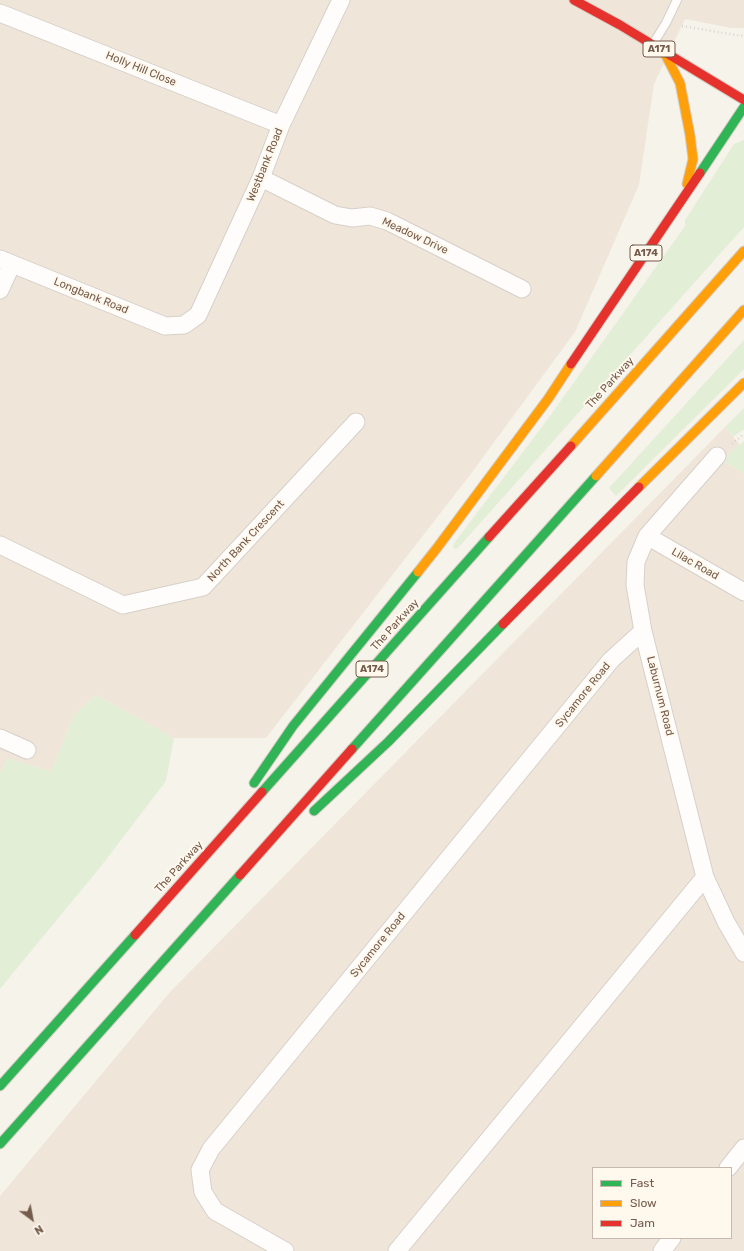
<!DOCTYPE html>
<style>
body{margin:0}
#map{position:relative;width:744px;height:1251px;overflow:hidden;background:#f6f3eb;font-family:Rubik,sans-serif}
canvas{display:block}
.legend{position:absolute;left:592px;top:1167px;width:140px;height:72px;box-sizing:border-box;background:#fef8ed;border:1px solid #c7b9ad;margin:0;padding:5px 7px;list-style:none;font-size:12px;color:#745b4c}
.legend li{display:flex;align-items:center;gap:8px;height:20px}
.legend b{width:20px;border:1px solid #c7b9ad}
.north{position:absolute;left:12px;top:1199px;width:40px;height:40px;-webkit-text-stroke:3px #fef8ed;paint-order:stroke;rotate:148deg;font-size:11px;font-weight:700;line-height:16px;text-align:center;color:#745b4c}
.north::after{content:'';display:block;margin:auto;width:14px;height:18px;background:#745b4c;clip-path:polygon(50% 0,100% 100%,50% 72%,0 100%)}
</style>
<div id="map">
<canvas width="744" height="1251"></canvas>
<ul class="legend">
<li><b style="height:5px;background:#30b455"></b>Fast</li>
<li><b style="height:5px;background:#ff9f0a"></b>Slow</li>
<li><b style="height:5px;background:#e5322d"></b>Jam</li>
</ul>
<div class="north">N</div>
</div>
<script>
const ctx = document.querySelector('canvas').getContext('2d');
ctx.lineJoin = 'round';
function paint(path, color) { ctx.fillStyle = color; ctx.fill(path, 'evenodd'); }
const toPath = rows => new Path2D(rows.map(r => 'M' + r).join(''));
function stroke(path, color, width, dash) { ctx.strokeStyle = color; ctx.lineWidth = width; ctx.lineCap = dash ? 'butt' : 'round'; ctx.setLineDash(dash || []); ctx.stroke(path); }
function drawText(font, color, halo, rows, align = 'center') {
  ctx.font = font + ' Rubik,sans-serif'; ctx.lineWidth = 4; ctx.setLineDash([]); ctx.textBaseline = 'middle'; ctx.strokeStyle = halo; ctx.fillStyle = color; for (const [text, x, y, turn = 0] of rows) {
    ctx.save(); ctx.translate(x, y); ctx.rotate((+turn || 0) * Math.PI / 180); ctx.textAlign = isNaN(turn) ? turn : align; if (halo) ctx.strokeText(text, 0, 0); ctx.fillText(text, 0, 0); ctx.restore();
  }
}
paint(toPath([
 [0,0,744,0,744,28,731,28,685,19,654,84,639,185,575,332,470,475,266,738,174,738,96,695,74,715,51,772,8,758,0,773],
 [725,427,740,445,721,460,744,473,744,1251,0,1251,0,1196,170,992],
 [593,1168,731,1168,731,1238,593,1238]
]), '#efe6d9');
paint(toPath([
 [744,140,744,227,458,548,455,549,453,546,455,542,550,416,685,226,685,220,734,144],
 [744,340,744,369,616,496,609,488],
 [744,408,744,429,733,437,725,427],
 [744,441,744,473,721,460],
 [96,695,174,738,166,781,102,865,0,989,0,773,8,758,51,772,74,715]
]), '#e3eed7');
const lane = toPath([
 [653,44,666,23,677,0]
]);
const street = toPath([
 [0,13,281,125],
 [261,178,335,215,352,218,370,216,387,221,522,289],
 [0,259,165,326,184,325,198,315,261,178,281,125,341,0],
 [0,290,12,264],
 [717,456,647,536,636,562,635,585,643,631,705,877,726,922,744,953],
 [647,536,744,592],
 [0,545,123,605,203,587,356,422],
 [0,738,27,750],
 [728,1168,744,1148],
 [285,1251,215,1211,203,1192,200,1170,211,1149,611,660,643,631],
 [397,1251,705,877],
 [662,1251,672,1238]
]);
const fast = toPath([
 [700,173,744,107],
 [352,749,596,476],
 [254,783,293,726,418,572],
 [262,792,489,537],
 [314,811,388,742,503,624],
 [0,1086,135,935],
 [0,1144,240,875]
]);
const slow = toPath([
 [664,52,680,83,690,135,693,159,687,184],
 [571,446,744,251],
 [596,476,744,310],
 [639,487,744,383],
 [418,572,437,548,548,399,571,364]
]);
const jam = toPath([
 [574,0,620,25,744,100],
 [571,364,700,173],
 [489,537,571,446],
 [503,624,639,487],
 [240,875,352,749],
 [135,935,262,792]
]);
stroke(lane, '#d6d0c9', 10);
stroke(street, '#d6d0c9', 19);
stroke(fast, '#d5cdc6', 11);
stroke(slow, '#d5cdc6', 11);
stroke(jam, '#d5cdc6', 11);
stroke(toPath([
 [682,26,742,36,744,38],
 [732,444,744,434]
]), '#dad2ce', 2.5, [1, 3]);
stroke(lane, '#fefdfc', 8);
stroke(street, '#fefdfc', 17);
stroke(fast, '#30b455', 9);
stroke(slow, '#ff9f0a', 9);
stroke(jam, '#e5322d', 9);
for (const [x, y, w] of [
 [659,49,32],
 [646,253,32],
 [372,669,32]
]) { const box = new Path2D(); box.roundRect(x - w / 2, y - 8, w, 16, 3); ctx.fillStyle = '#fef8ed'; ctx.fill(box); stroke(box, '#745b4c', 1); }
drawText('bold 10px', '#745b4c', null, [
 ["A171",659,49],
 ["A174",646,253],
 ["A174",372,669]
]);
drawText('11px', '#745b4c', '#fef8ed', [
 ["Holly Hill Close",141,69,22],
 ["Westbank Road",265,165,-68],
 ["Meadow Drive",415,236,25],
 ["Longbank Road",91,296,22],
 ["The Parkway",610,383,-48],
 ["North Bank Crescent",246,541,-47],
 ["Lilac Road",695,564,30],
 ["The Parkway",395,625,-48],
 ["Sycamore Road",583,695,-51],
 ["Laburnum Road",660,696,76],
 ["The Parkway",179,867,-48],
 ["Sycamore Road",378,945,-51]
]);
</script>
